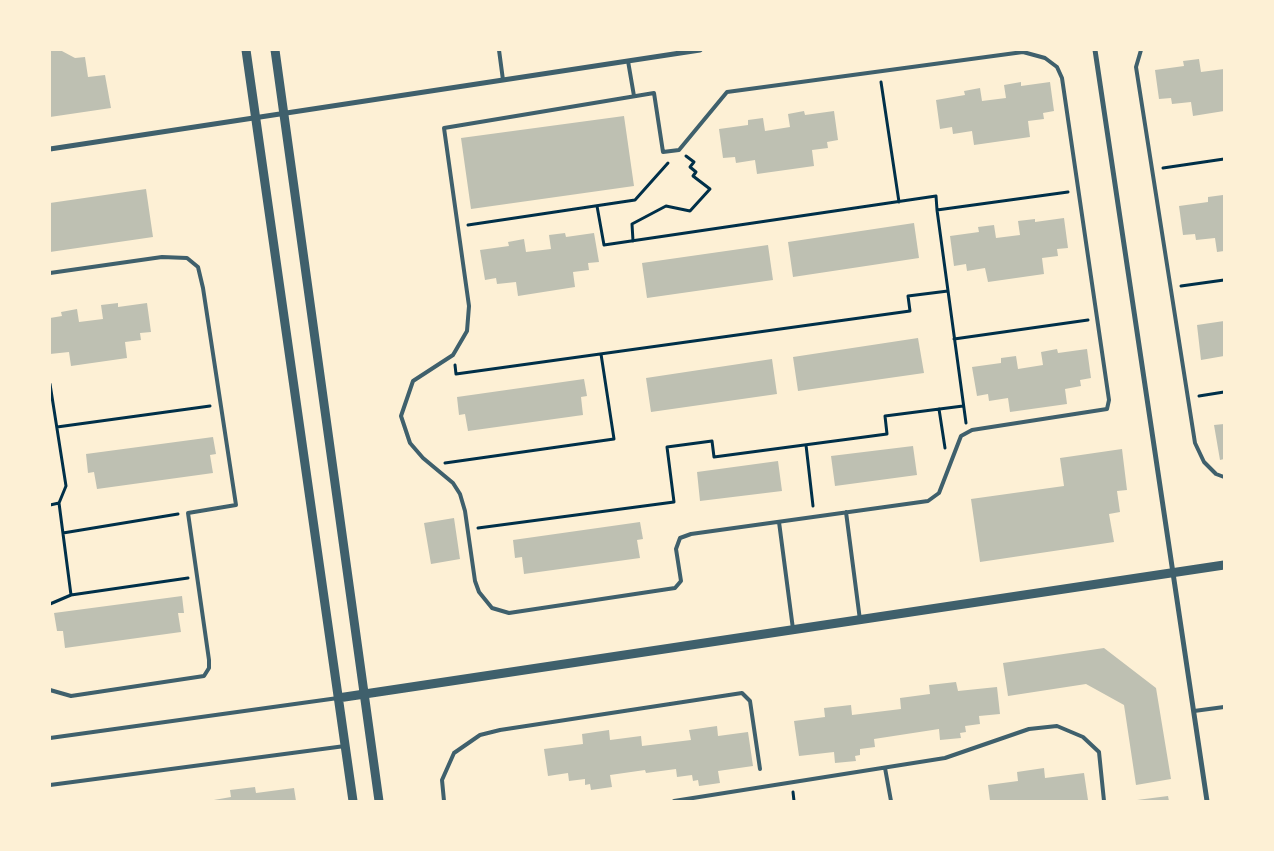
<!DOCTYPE html>
<style>
body{margin:0}
#map{position:relative;width:1274px;height:851px;overflow:hidden;background:#fdf0d5;font-family:"Source Sans 3",sans-serif}
canvas{display:block}
.frame{position:absolute;inset:0;border:51px solid #fdf0d5;pointer-events:none}
</style>
<div id="map">
<canvas width="1274" height="851"></canvas>
<div class="frame"></div>
</div>
<script>
const ctx = document.querySelector('canvas').getContext('2d');
ctx.lineJoin = 'round';
function paint(path, color) { ctx.fillStyle = color; ctx.fill(path, 'evenodd'); }
const toPath = rows => new Path2D(rows.map(r => 'M' + r).join(''));
function stroke(path, color, width, dash) { ctx.strokeStyle = color; ctx.lineWidth = width; ctx.lineCap = dash ? 'butt' : 'round'; ctx.setLineDash(dash || []); ctx.stroke(path); }
paint(toPath([
 [50,50,60,50,75,58,85,57,88,77,105,75,111,108,50,117],
 [1199,59,1201,72,1224,69,1224,111,1193,116,1191,102,1172,104,1171,98,1159,99,1155,70,1184,66,1183,61],
 [1021,82,1021,86,1050,82,1054,111,1043,113,1044,119,1028,121,1030,137,974,145,972,131,953,134,952,127,940,129,936,100,965,95,964,91,980,88,982,101,1006,98,1004,85],
 [804,111,805,115,834,111,838,140,827,142,828,148,812,150,814,166,757,174,755,160,736,163,735,157,723,158,719,129,748,125,748,120,763,118,765,131,790,127,788,114],
 [624,116,634,186,471,209,461,138],
 [146,189,153,237,50,252,50,203],
 [1223,195,1224,251,1217,252,1215,238,1196,240,1195,234,1183,235,1179,206,1208,202,1208,197],
 [1064,218,1068,248,1057,249,1058,256,1042,258,1044,274,988,282,985,268,967,271,966,264,954,266,950,236,979,232,978,227,994,225,996,238,1020,235,1018,221,1035,219,1035,222],
 [914,223,919,258,793,277,788,242],
 [565,233,566,237,594,233,599,262,588,263,589,270,573,272,575,287,518,296,516,282,497,284,496,278,485,280,480,250,509,246,508,242,524,239,526,252,551,249,549,235],
 [768,245,773,280,647,298,642,263],
 [118,303,118,307,147,303,151,332,140,333,141,340,125,342,127,358,71,366,69,352,50,354,50,318,62,316,61,312,77,309,79,322,103,319,101,305],
 [1224,321,1224,356,1201,360,1197,325],
 [918,338,924,373,798,391,793,357],
 [1057,349,1058,353,1087,349,1091,378,1080,380,1081,386,1065,389,1067,404,1010,412,1008,398,989,401,988,394,977,396,972,367,1001,363,1001,358,1016,356,1018,369,1043,365,1041,352],
 [772,359,777,394,651,412,646,378],
 [584,379,587,396,581,397,583,415,468,431,465,414,459,415,457,397],
 [1224,424,1224,459,1220,460,1214,425],
 [213,437,216,454,210,455,213,473,97,489,94,472,88,473,86,454],
 [913,446,917,475,835,486,831,456],
 [1122,449,1127,490,1117,491,1120,512,1109,514,1114,542,980,562,971,499,1064,486,1060,458],
 [778,461,782,491,700,501,697,472],
 [454,518,460,559,431,564,424,523],
 [640,522,643,539,637,540,640,558,524,574,522,557,515,558,513,540],
 [182,596,184,613,178,613,181,632,65,648,63,631,57,631,54,613],
 [1104,648,1156,688,1171,779,1136,785,1124,705,1086,684,1008,696,1003,663],
 [956,682,958,691,997,687,1000,714,979,716,980,724,965,726,966,732,960,733,961,738,940,740,939,729,874,739,875,747,860,749,860,755,855,756,856,761,835,763,834,752,799,756,794,721,825,717,824,708,851,705,852,715,901,709,900,698,930,694,929,685],
 [717,726,718,736,748,732,753,766,718,771,720,783,699,786,698,780,693,781,692,775,677,777,676,769,646,773,645,770,610,775,612,787,591,790,590,784,585,785,585,779,569,781,568,773,548,776,544,749,583,744,582,734,609,730,610,740,641,736,642,746,691,740,689,730],
 [1044,768,1045,778,1084,773,1088,800,990,801,988,785,1018,781,1017,772],
 [255,787,256,793,294,788,296,801,208,801,231,797,230,790],
 [1168,796,1169,801,1137,801,1137,800]
]), '#bec0b2');
stroke(toPath([
 [881,82,899,202],
 [1163,168,1224,159],
 [597,206,604,245,936,196,937,210,1068,192],
 [937,210,966,423],
 [468,225,635,200,668,163],
 [633,241,632,224,666,206,690,211,710,189,693,176,696,172,690,167,694,162,686,156],
 [1181,286,1224,280],
 [954,339,1088,320],
 [455,365,456,374,910,311,908,296,948,291],
 [50,384,66,486,59,503],
 [1199,396,1224,392],
 [939,409,945,448],
 [57,427,210,406],
 [806,445,813,506],
 [445,463,614,439,601,354],
 [50,505,59,503,71,595,188,578],
 [478,528,674,502,667,447,712,441,714,457,887,434,885,416,963,406],
 [63,533,178,514],
 [50,604,71,595],
 [793,792,794,801]
]), '#003049', 3);
stroke(toPath([
 [499,50,503,80],
 [1141,50,1136,67,1195,443,1204,462,1216,474,1224,477],
 [1023,52,1045,58,1057,67,1062,78,1109,400,1107,409,972,430,961,436,939,493,928,501,691,534,680,538,676,549,681,581,675,588,509,613,492,608,479,592,475,581,465,511,460,494,453,483,423,458,410,443,401,416,413,381,453,355,467,331,469,306,444,128,654,93,663,152,679,150,727,92,1023,52],
 [628,61,634,96],
 [50,273,162,257,187,258,198,267,203,288,236,505,188,513,209,660,209,668,204,676,71,696,50,690],
 [846,512,860,620],
 [779,522,793,629],
 [1194,711,1224,707],
 [50,738,338,698],
 [885,768,891,801],
 [50,785,345,746],
 [444,801,442,780,454,753,480,735,500,730,742,693,750,701,760,769],
 [674,801,945,758,1029,729,1057,726,1083,737,1099,752,1104,801]
]), '#3f606c', 4);
stroke(toPath([
 [1095,50,1207,801],
 [50,149,700,50]
]), '#3f606c', 5);
stroke(toPath([
 [246,50,353,801],
 [275,50,379,801],
 [338,698,1224,565]
]), '#3f606c', 9);
</script>
